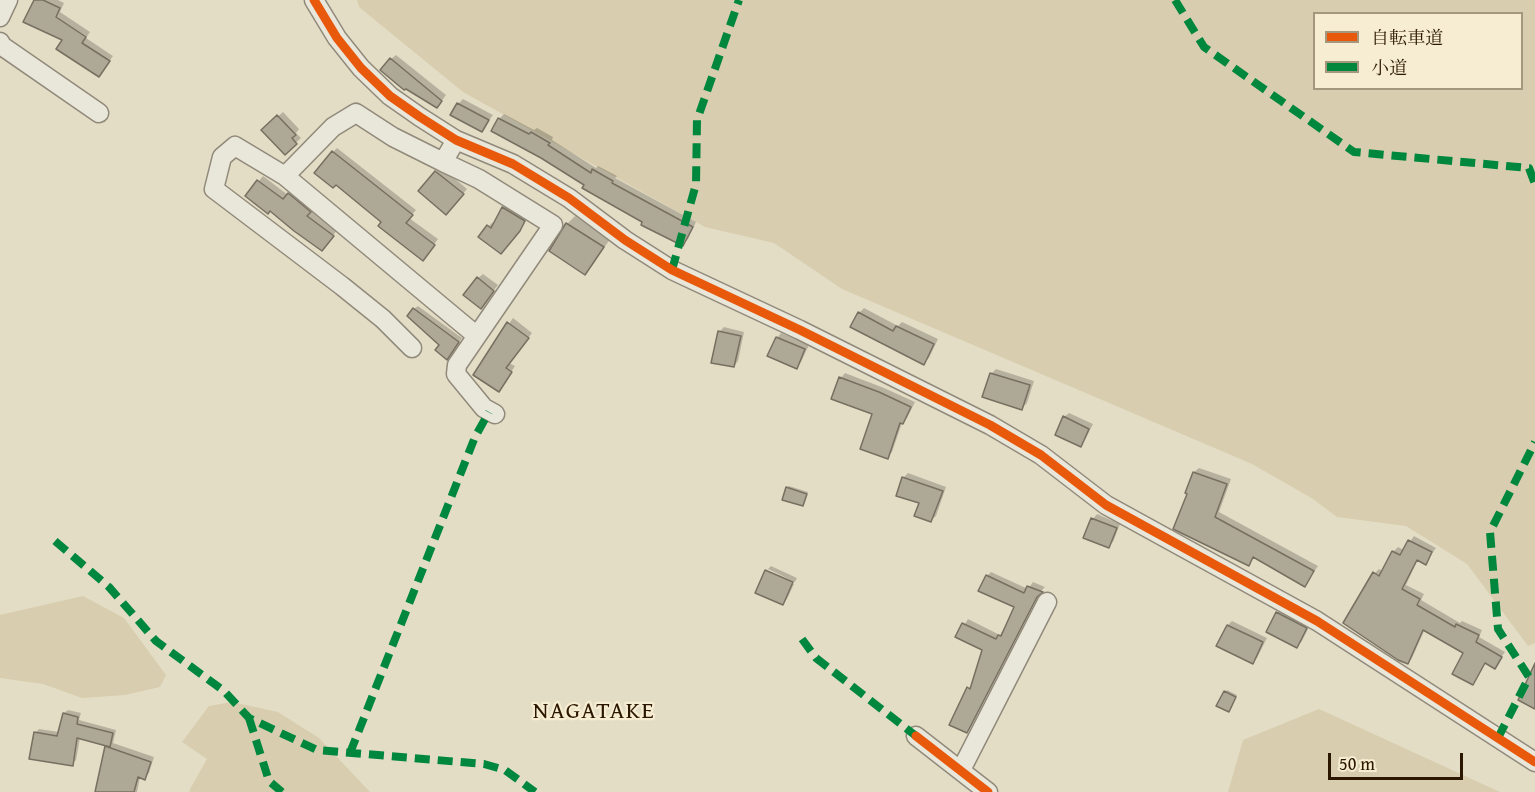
<!DOCTYPE html>
<meta charset="utf-8">
<style>
body{margin:0}
#map{position:relative;width:1535px;height:792px;overflow:hidden;background:#e4ddc6;font-family:"Gentium Book Plus","Noto Serif JP",serif}
canvas{display:block}
.legend{position:absolute;left:1313px;top:12px;width:210px;height:78px;box-sizing:border-box;background:#f6edd2;border:2px solid #a5977e;margin:0;padding:8px 10px;list-style:none;font-size:18px;color:#2b1700}
.legend li{display:flex;align-items:center;gap:12px;height:30px}
.legend b{width:30px;border:2px solid #a5977e}
.scale{position:absolute;left:1328px;top:753px;width:135px;height:27px;box-sizing:border-box;border:3px solid #2b1700;border-top:0;padding-left:8px;font-size:18px;line-height:21px;white-space:nowrap;color:#2b1700;-webkit-text-stroke:4px #f6edd2;paint-order:stroke}
</style>
<div id="map">
<canvas width="1535" height="792"></canvas>
<ul class="legend">
<li><b style="height:8px;background:#e8590c"></b>自転車道</li>
<li><b style="height:8px;background:#00873e"></b>小道</li>
</ul>
<div class="scale">50 m</div>
</div>
<script>
const ctx = document.querySelector('canvas').getContext('2d');
ctx.lineJoin = 'round';
function paint(path, color) { ctx.fillStyle = color; ctx.fill(path, 'evenodd'); }
const toPath = rows => new Path2D(rows.map(r => 'M' + r).join(''));
function stroke(path, color, width, dash) { ctx.strokeStyle = color; ctx.lineWidth = width; ctx.lineCap = dash ? 'butt' : 'round'; ctx.setLineDash(dash || []); ctx.stroke(path); }
function drawText(font, color, halo, rows, align = 'center') {
  ctx.font = font + ' "Gentium Book Plus",serif'; ctx.lineWidth = 4.5; ctx.setLineDash([]); ctx.textBaseline = 'middle'; ctx.strokeStyle = halo; ctx.fillStyle = color; for (const [text, x, y, turn = 0] of rows) {
    ctx.save(); ctx.translate(x, y); ctx.rotate((+turn || 0) * Math.PI / 180); ctx.textAlign = isNaN(turn) ? turn : align; if (halo) ctx.strokeText(text, 0, 0); ctx.fillText(text, 0, 0); ctx.restore();
  }
}
paint(toPath([
 [357,0,1535,0,1535,643,1528,646,1467,564,1406,526,1337,517,1313,499,1252,464,842,289,774,243,705,227,463,92,359,7],
 [1314,14,1522,14,1522,88,1314,88],
 [83,596,124,618,166,675,160,687,125,695,82,698,43,684,0,678,0,615],
 [232,702,278,712,319,738,370,792,191,792,189,791,207,759,182,742,209,706],
 [1319,709,1500,792,1228,792,1243,740]
]), '#d8cdae');
paint(toPath([
 [35,0,58,0,64,3,60,12,90,32,86,38,113,56,103,70,65,40],
 [396,55,446,95,441,102,391,59],
 [463,99,493,115,482,130,458,104],
 [283,112,299,129,296,133,301,138,285,153,263,130],
 [504,114,534,130,537,128,553,137,552,140,596,168,598,166,617,176,615,178,696,222,688,239,683,244,586,185,499,119],
 [337,148,416,210,409,218,438,239,427,254,383,222,333,152],
 [441,167,467,189,451,208,420,191],
 [263,176,288,195,294,190,314,207,311,211,337,230,327,244,247,196],
 [508,203,528,216,524,224,505,247,489,226,493,222,495,223,503,207],
 [575,216,610,239,592,266,585,273,551,251,568,223],
 [483,274,498,285,481,307,478,278],
 [418,306,462,338,451,354,441,345,414,309],
 [864,308,898,326,902,322,938,339,929,358,924,363,859,313],
 [513,318,532,333,509,363,515,366,503,385,475,374],
 [724,327,744,332,738,361,734,366,719,332],
 [781,333,809,345,801,362,797,367,777,338],
 [996,369,1034,381,1027,403,1022,408,991,374],
 [845,373,884,388,915,402,907,418,902,423,892,452,887,457,874,414,841,378],
 [1069,413,1093,424,1085,440,1080,445,1064,417],
 [1199,468,1231,479,1219,512,1318,566,1305,585,1255,557,1248,564,1189,493,1194,472],
 [908,473,946,487,936,516,931,520,921,502,903,478],
 [789,486,808,492,803,505,787,488],
 [1097,514,1120,524,1113,542,1108,546,1093,519],
 [1414,536,1436,548,1425,563,1418,559,1406,585,1424,594,1421,600,1460,623,1462,621,1482,630,1479,637,1505,652,1494,667,1486,662,1473,683,1465,652,1425,629,1412,658,1408,663,1345,623,1375,573,1379,569,1383,571,1393,552,1398,547,1404,550],
 [771,566,797,578,795,582,768,569],
 [767,572,794,584,787,599,783,603],
 [991,572,1028,589,1033,582,1045,587,1040,592,971,727,967,732,951,724,969,688,974,683,984,649,957,637,968,619,1000,635,1016,607,987,576],
 [1282,608,1311,623,1302,641,1297,646,1277,613],
 [1232,621,1267,638,1257,658,1252,662,1228,625],
 [1227,690,1237,695,1231,708,1225,692],
 [68,710,81,713,79,720,116,730,113,743,154,757,149,773,144,778,140,777,137,792,97,792,108,745,80,738,76,760,72,764,35,733,39,729,59,732,64,713]
]), '#0003');
const building = toPath([
 [34,0,43,0,60,8,56,17,86,37,82,43,110,61,99,77,56,49,62,40,23,22,34,0],
 [390,58,442,101,437,108,406,89,404,90,380,70,390,58],
 [457,103,489,120,482,132,450,115,457,103],
 [277,115,296,135,292,138,297,144,285,155,261,130,277,115],
 [498,118,529,134,531,132,550,143,548,145,591,173,592,169,613,181,612,183,693,227,683,246,641,225,642,222,582,188,584,185,541,158,491,131,498,118],
 [332,151,413,215,406,223,435,245,423,261,378,226,381,222,336,185,333,188,314,173,332,151],
 [435,171,464,194,446,215,418,191,435,171],
 [257,180,283,199,288,193,311,212,307,216,334,236,322,251,294,231,270,211,268,214,245,196,257,180],
 [502,207,525,221,520,231,501,254,478,237,487,225,491,228,502,207],
 [566,223,604,247,585,275,549,251,566,223],
 [477,277,494,291,481,309,463,295,477,277],
 [413,308,459,342,447,360,435,350,439,345,407,316,413,308],
 [858,312,893,331,896,326,934,344,924,365,850,327,858,312],
 [507,322,529,338,506,368,512,372,499,392,473,375,507,322],
 [718,331,741,336,734,367,711,363,718,331],
 [776,337,805,349,797,369,767,356,776,337],
 [990,373,1030,385,1022,410,982,397,990,373],
 [839,377,879,392,911,407,903,424,900,423,888,459,860,449,872,414,831,399,839,377],
 [1063,416,1089,429,1081,447,1055,435,1063,416],
 [1193,472,1227,484,1215,517,1314,571,1305,587,1253,557,1249,566,1173,529,1187,494,1185,493,1193,472],
 [902,477,943,491,931,522,914,516,919,503,896,496,902,477],
 [786,487,807,494,803,506,782,500,786,487],
 [1091,518,1117,528,1109,548,1083,538,1091,518],
 [1408,540,1432,552,1426,565,1417,560,1402,589,1420,599,1417,605,1455,627,1456,624,1479,635,1476,642,1502,657,1495,669,1485,663,1473,685,1452,674,1463,653,1423,630,1408,664,1398,660,1343,623,1373,572,1379,576,1392,551,1400,555,1408,540],
 [765,570,793,582,783,605,755,593,765,570],
 [986,575,1024,593,1027,586,1043,592,1037,597,967,733,949,725,967,687,970,689,982,650,955,637,962,623,996,639,998,635,1001,636,1014,607,978,591,986,575],
 [1276,612,1307,628,1297,648,1266,632,1276,612],
 [1227,625,1263,642,1253,664,1216,646,1227,625],
 [1535,663,1535,709,1518,700,1535,663],
 [1224,691,1236,697,1229,712,1216,706,1224,691],
 [63,713,78,717,77,724,113,733,110,747,77,738,73,766,29,759,34,732,57,736,63,713],
 [105,746,151,762,145,780,138,777,134,792,95,792,105,746]
]);
paint(building, '#aea897');
stroke(building, '#777061', 1.5);
const minor = toPath([
 [314,0,337,38,361,68,390,96,420,117,456,140,513,164,569,198,625,240,672,270,800,330,990,425,1041,455,1106,505,1317,621,1535,762],
 [0,17,8,0],
 [0,42,2,46,99,113],
 [456,140,443,162,479,179,553,225,457,365,456,374,484,408,495,414],
 [285,176,333,127,356,113,393,137,443,162],
 [412,348,383,319,342,286,214,189,222,157,235,146,285,176,477,336],
 [916,736,988,792],
 [961,770,1047,602]
]);
stroke(minor, '#918a7b', 21);
stroke(minor, '#e9e6da', 18);
stroke(toPath([
 [1175,0,1204,47,1354,152,1529,168,1535,184],
 [672,270,696,184,697,120,739,0],
 [55,541,109,587,156,641,224,691,249,718,317,750,484,764,505,770,535,792],
 [802,639,816,658,916,736],
 [249,718,269,781,282,792],
 [1498,738,1529,677,1498,629,1490,532,1535,442],
 [350,753,475,437,489,412]
]), '#00873e', 8, [15, 8]);
stroke(toPath([
 [314,0,337,38,361,68,390,96,420,117,456,140,513,164,569,198,625,240,672,270,800,330,990,425,1041,455,1106,505,1317,621,1535,762],
 [916,736,988,792]
]), '#e8590c', 9);
ctx.letterSpacing = '1.5px';
drawText('24px', '#2b1700', '#f6edd2', [
 ["NAGATAKE",594,712]
]);
ctx.letterSpacing = '0px';
</script>
